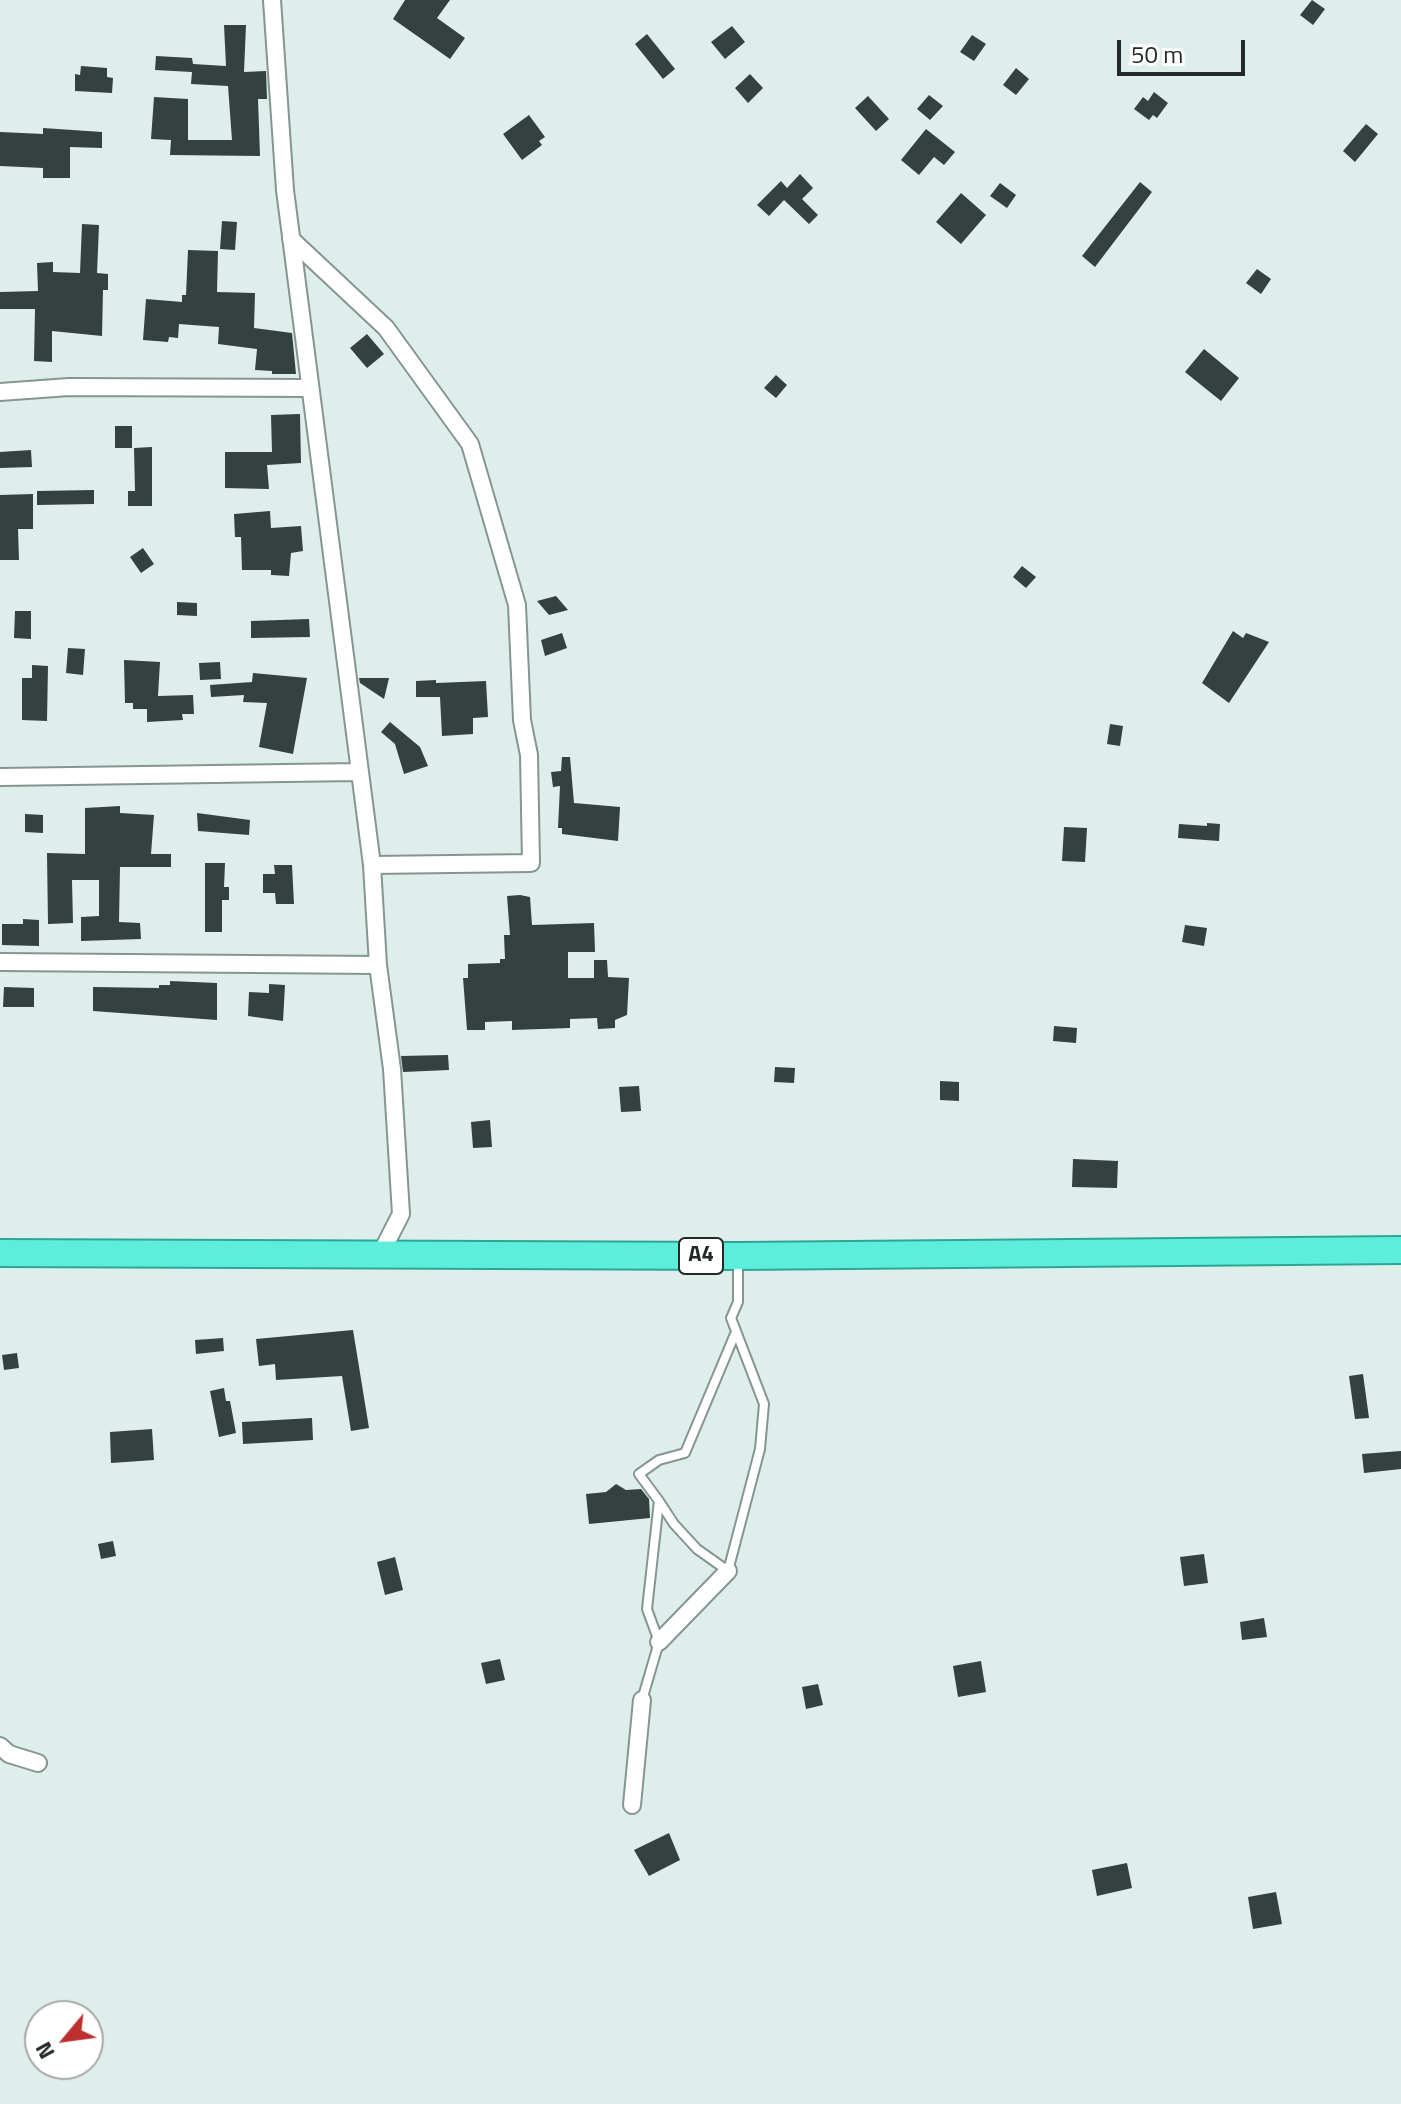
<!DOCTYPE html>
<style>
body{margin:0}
#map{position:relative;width:1401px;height:2104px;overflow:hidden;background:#deefeb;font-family:"Titillium Web",sans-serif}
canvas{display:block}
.north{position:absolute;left:24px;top:2000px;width:80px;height:80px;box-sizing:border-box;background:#fff;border:2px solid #a7a9a9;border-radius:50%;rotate:241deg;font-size:22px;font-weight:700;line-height:32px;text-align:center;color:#232928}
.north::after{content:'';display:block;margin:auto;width:28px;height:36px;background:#be2f30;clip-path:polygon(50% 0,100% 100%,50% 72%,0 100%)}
.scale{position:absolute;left:1117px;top:40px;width:128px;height:36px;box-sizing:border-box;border:4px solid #232928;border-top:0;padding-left:10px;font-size:24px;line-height:28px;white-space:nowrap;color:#232928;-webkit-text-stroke:6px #fff;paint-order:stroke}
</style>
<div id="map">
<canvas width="1401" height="2104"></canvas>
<div class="north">N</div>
<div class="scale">50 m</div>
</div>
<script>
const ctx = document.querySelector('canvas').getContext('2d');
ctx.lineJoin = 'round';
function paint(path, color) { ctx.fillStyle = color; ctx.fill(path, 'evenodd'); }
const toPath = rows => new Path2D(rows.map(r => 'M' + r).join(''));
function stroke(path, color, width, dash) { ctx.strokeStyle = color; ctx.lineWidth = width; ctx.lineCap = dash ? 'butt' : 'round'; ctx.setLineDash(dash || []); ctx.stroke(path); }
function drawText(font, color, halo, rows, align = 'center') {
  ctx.font = font + ' "Titillium Web",sans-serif'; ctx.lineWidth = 8; ctx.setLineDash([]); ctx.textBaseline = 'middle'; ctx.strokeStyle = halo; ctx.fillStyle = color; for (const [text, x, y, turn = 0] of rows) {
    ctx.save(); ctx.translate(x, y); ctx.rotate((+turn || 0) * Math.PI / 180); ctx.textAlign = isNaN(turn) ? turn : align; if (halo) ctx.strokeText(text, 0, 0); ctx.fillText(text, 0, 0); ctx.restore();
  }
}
paint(toPath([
 [405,0,450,0,437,18,465,38,450,59,393,19],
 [1312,0,1325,9,1313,25,1300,15],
 [224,25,246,25,244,72,266,71,267,99,258,99,260,156,170,155,171,140,151,139,154,97,188,99,188,140,232,140,228,86,191,84,192,72,155,70,156,56,192,58,193,64,226,66],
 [732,26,745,42,725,59,711,42],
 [647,34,675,69,663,79,635,44],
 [972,35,986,44,974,61,960,52],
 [81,66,107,68,107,77,113,78,112,93,75,91,75,74,80,75],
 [1016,68,1029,79,1016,95,1003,85],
 [750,74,763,88,748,103,735,88],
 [1154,92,1168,103,1157,118,1153,115,1149,120,1134,109,1143,97,1148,101],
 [929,95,943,106,930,120,917,109],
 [868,96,889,119,876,131,855,108],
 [529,115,545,137,539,141,542,145,522,160,503,134],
 [1366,124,1378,134,1355,162,1343,151],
 [43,128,102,132,102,148,70,147,70,178,43,178,43,168,0,166,0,132,43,134],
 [926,129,955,152,944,165,934,157,919,175,901,160],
 [800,174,813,188,802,199,818,215,809,224,784,200,769,216,757,205,781,181,787,188],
 [1140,182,1152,192,1095,267,1082,256],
 [1000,183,1016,195,1007,208,990,196],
 [961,193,986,215,961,244,936,222],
 [222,221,237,222,235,250,220,249],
 [82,224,99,225,97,273,108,274,108,290,103,290,102,336,52,331,52,362,34,361,35,309,0,309,0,292,38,291,37,263,53,262,53,272,80,273],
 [188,250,218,251,217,292,255,293,254,328,292,333,296,374,272,374,272,371,255,370,257,349,218,344,219,327,179,324,178,338,169,337,168,342,143,340,146,299,182,302,182,295,186,295],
 [1257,269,1271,279,1261,294,1246,283],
 [367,334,384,354,367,368,350,348],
 [1204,349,1239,378,1221,401,1185,372],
 [776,375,787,385,776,398,764,388],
 [300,414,301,463,267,465,269,489,225,488,225,452,272,452,271,415],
 [115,426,132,426,132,448,115,448],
 [152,447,152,506,128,506,128,491,135,491,134,448],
 [31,450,32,467,0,468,0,452],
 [94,490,94,504,37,505,37,491],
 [33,494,33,529,18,529,19,560,0,560,0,495],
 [270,511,271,528,301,526,303,551,291,553,289,576,271,575,271,570,242,570,241,537,235,537,234,514],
 [143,548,154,564,141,573,130,557],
 [1022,566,1036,577,1026,588,1013,577],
 [556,596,568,610,549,615,537,601],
 [177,602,197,603,197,616,177,615],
 [15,611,31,611,31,639,14,638],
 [309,619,310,637,251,638,251,621],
 [1233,631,1243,638,1246,633,1269,642,1229,703,1202,683],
 [562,633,567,648,545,656,541,640],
 [68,648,85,649,83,675,66,673],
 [124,660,160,662,158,696,193,695,194,714,182,714,183,720,147,722,147,709,133,709,133,703,125,703],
 [220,662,221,679,200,680,199,663],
 [32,665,48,666,47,721,22,720,22,678,32,678],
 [253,673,307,678,293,754,259,747,267,703,243,702,244,695,211,697,210,685,252,682],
 [359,678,389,678,384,699,360,683],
 [436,680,436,683,486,681,488,717,473,718,473,734,442,736,440,697,416,697,416,681],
 [390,722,420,747,428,766,404,774,395,744,381,732],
 [1110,724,1123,726,1120,746,1107,744],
 [562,757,570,757,574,803,620,807,618,841,562,834,562,828,558,828,560,786,553,787,551,772,561,771],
 [120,806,120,813,154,815,151,854,171,854,171,867,120,867,119,922,140,923,141,939,81,941,81,917,99,916,99,880,72,880,73,923,48,924,47,853,85,854,85,808],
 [197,813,250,820,249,835,198,831],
 [25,814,43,815,43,833,25,832],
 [1207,823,1220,824,1219,841,1178,838,1179,824,1207,826],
 [1064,827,1087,828,1085,862,1062,861],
 [205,863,225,863,224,887,229,887,229,900,222,900,222,932,205,932],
 [274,865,292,865,294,904,276,904,275,893,263,893,263,874,275,874],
 [520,895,530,897,532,925,594,923,595,952,568,952,568,978,594,978,594,960,607,960,608,977,629,978,627,1015,615,1020,615,1028,598,1029,597,1018,570,1019,570,1028,512,1030,512,1021,485,1022,485,1030,467,1030,463,978,468,978,468,964,500,963,500,959,505,959,504,935,510,935,507,896],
 [23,919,39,920,39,946,2,945,2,924,23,924],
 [1185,925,1207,928,1204,946,1182,942],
 [170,981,217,983,217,1020,93,1011,93,987,159,988,159,985,170,985],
 [269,984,285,985,283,1021,248,1016,249,992,269,993],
 [4,987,34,988,34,1007,3,1007],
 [1054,1026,1077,1028,1076,1043,1053,1041],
 [448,1055,449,1070,403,1072,401,1056],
 [775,1067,795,1068,794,1083,774,1082],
 [940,1081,959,1082,959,1101,940,1100],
 [639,1086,641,1111,621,1112,619,1087],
 [490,1120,492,1147,473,1148,471,1122],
 [1073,1159,1118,1161,1117,1188,1072,1187],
 [353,1330,369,1428,351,1431,342,1376,276,1380,275,1364,259,1366,256,1339],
 [223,1338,224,1351,196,1354,195,1340],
 [17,1353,19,1368,4,1370,2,1355],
 [1363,1374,1369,1418,1355,1419,1349,1376],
 [224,1388,226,1401,230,1401,236,1433,219,1437,210,1391],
 [312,1418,313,1440,243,1444,242,1422],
 [152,1429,154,1460,111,1463,110,1432],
 [1401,1451,1401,1469,1364,1473,1362,1454],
 [616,1484,626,1490,641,1489,649,1499,650,1518,589,1524,586,1494,606,1492],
 [113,1541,116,1556,101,1559,98,1544],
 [1204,1554,1208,1583,1184,1586,1180,1557],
 [395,1557,403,1590,385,1595,377,1562],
 [1264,1618,1267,1637,1242,1640,1240,1622],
 [500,1659,505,1680,486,1684,481,1663],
 [981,1661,986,1692,958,1697,953,1666],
 [818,1684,823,1705,806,1709,802,1687],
 [669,1833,680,1860,649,1876,634,1850],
 [1127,1863,1132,1888,1097,1896,1092,1870],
 [1276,1892,1282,1924,1253,1929,1248,1897]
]), '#34413e');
const service = toPath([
 [659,1501,674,1524,697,1549,728,1571,760,1449,764,1404,731,1318,738,1302,738,1259],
 [642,1700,659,1642,647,1609,659,1501,639,1474,659,1460,685,1453,735,1334]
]);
const minor = toPath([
 [272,0,285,190,372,865,378,965,392,1069,401,1214,380,1255],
 [291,239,386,328,470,444,517,605,522,720,529,755,531,863,372,865],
 [0,392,69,387,310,388],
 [0,777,357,772],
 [0,962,378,965],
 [659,1642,728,1571],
 [0,1746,9,1754,38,1763],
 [632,1805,642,1700]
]);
const trunk = toPath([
 [0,1253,738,1256,1401,1250]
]);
stroke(service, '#859591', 12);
stroke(minor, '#859591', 20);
stroke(trunk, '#2da695', 30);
stroke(service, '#fff', 8);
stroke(minor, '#fff', 16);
stroke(trunk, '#5ceeda', 26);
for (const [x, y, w] of [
 [701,1256,44]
]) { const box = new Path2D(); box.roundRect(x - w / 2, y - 18, w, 36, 6); ctx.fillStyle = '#fff'; ctx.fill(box); stroke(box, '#232928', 2); }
drawText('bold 22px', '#232928', null, [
 ["A4",701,1256]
]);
</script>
